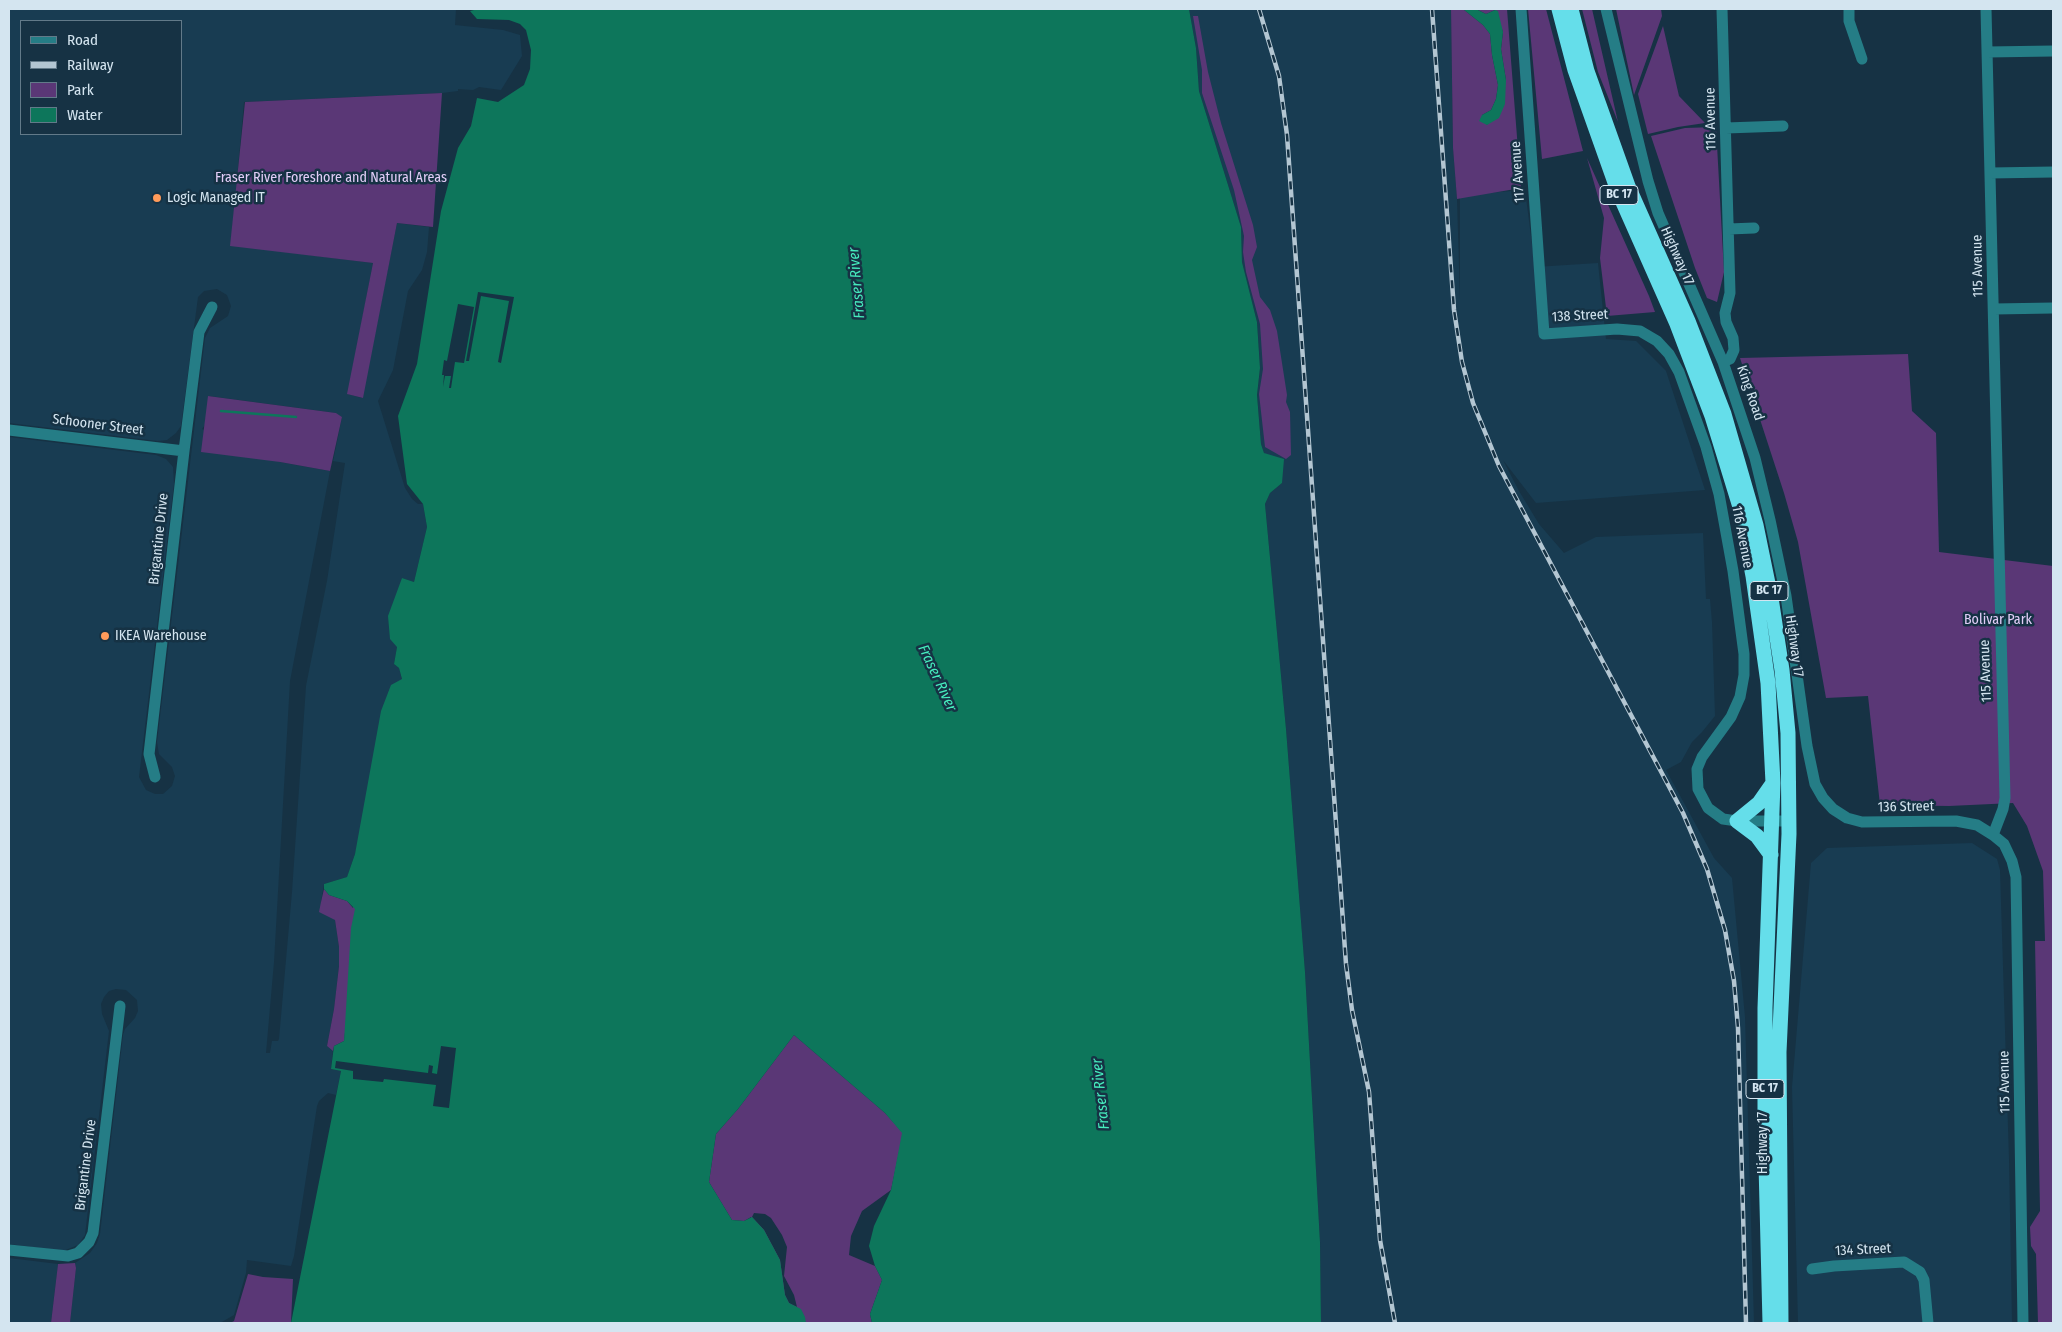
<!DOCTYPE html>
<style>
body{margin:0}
#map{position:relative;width:2062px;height:1332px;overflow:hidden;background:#163244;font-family:"Fira Sans Condensed",sans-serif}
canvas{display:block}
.frame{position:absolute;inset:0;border:10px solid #d4e5f0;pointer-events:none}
.legend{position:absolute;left:20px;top:20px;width:162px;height:115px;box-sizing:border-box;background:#163244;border:1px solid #627a89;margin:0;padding:6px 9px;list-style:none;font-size:15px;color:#d4e5f0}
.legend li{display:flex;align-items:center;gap:10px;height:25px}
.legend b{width:25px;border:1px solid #627a89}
</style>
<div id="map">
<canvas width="2062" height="1332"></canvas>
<div class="frame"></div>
<ul class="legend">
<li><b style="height:6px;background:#257d86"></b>Road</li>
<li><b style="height:6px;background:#b3c6d2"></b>Railway</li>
<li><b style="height:14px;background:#5a3776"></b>Park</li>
<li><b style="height:14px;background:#0d765b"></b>Water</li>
</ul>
</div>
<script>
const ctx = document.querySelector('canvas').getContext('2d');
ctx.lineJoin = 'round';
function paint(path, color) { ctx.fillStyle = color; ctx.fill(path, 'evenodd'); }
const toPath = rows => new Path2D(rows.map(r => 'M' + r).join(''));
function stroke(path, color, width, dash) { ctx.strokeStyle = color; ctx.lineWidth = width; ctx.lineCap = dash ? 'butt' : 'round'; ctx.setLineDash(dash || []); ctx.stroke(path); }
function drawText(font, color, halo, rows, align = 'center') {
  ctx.font = font + ' "Fira Sans Condensed",sans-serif'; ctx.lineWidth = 5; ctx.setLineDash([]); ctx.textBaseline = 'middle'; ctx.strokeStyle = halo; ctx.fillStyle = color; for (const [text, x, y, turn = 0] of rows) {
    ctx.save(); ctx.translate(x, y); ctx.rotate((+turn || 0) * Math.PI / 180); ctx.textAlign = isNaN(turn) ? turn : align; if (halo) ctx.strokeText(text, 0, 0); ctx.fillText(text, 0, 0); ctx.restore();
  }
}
paint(toPath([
 [9,9,456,9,455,25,503,30,520,35,522,56,501,90,479,87,473,90,458,89,458,91,442,93,244,102,231,245,373,263,348,394,362,398,397,223,429,227,427,252,422,270,408,291,393,370,378,401,405,488,412,499,418,504,423,504,427,527,414,582,402,578,397,647,394,664,399,668,402,679,355,854,347,877,324,884,321,902,335,920,339,947,339,966,334,1009,327,1046,333,1051,331,1069,341,1071,336,1095,328,1093,319,1101,317,1106,294,1256,291,1266,247,1260,246,1273,234,1315,220,1323,70,1323,76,1268,75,1263,90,1253,97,1243,100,1234,123,1035,125,1029,135,1018,138,1011,137,1000,126,990,116,989,109,991,104,997,101,1004,102,1014,109,1031,85,1235,78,1245,63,1251,9,1244,9,437,156,455,166,459,173,467,174,484,139,777,146,790,155,794,163,794,172,786,175,776,172,767,159,754,157,742,205,338,210,328,228,316,231,306,227,295,217,289,204,291,198,297,181,426,176,433,167,440,158,441,9,423],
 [21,21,181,21,181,134,21,134],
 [209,396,336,413,342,417,333,461,345,463,327,581,306,686,292,892,279,1039,278,1041,272,1041,270,1053,266,1053,274,962,290,681,330,471,280,462,202,429,205,425],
 [1189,9,1451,9,1453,148,1457,199,1460,300,1460,195,1525,190,1535,267,1598,263,1606,339,1636,341,1666,371,1705,490,1536,503,1503,460,1519,491,1539,524,1564,553,1596,537,1703,533,1706,599,1710,599,1712,622,1715,716,1702,732,1692,742,1681,762,1666,770,1714,858,1732,878,1745,1017,1754,1323,1321,1323,1320,1242,1305,972,1286,729,1265,504,1270,493,1282,483,1266,455,1264,453,1261,444,1257,395,1260,368,1257,322,1242,262,1241,227,1199,91,1196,48],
 [1972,843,1997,859,2000,870,2009,1159,2012,1323,1798,1323,1792,1087,1811,863,1827,848],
 [9,1258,58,1264,51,1323,9,1323]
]), '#183c52');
paint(toPath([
 [1451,9,1463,9,1483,25,1490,34,1492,55,1498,85,1496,99,1491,110,1482,115,1487,125,1506,80,1501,49,1503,32,1495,10,1486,14,1476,9,1507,9,1521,188,1457,199,1453,148],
 [1528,9,1546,9,1583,151,1542,159],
 [1582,9,1592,9,1618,122,1598,72],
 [1616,9,1661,9,1662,16,1634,95],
 [1193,16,1198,16,1208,72,1221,123,1253,225,1257,247,1252,260,1260,297,1270,310,1277,331,1287,395,1286,402,1290,412,1291,455,1286,459,1265,447,1259,394,1263,369,1260,324,1246,272,1243,252,1244,236,1234,190,1202,93,1202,70],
 [1663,26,1679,96,1705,123,1678,127,1648,134,1638,94],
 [442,93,433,227,397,223,363,398,347,394,373,263,230,246,245,102],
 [1716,127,1724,272,1717,302,1707,298,1695,268,1651,136,1685,128],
 [1587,158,1649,296,1655,312,1607,316,1600,258,1604,218],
 [1908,354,1912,411,1936,433,1939,552,2053,566,2053,1323,2038,1323,2036,1254,2031,1246,2030,1227,2040,1211,2035,941,2045,941,2043,871,2027,826,2013,803,1949,806,1880,805,1868,696,1826,698,1798,542,1784,493,1740,358],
 [208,396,336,413,342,417,330,471,280,462,201,452],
 [365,862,344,1041,334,1046,333,1051,327,1046,334,1009,339,966,339,947,335,920,319,912,321,902,324,889,329,895,347,901,353,908],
 [794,1035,885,1113,903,1133,891,1190,862,1211,851,1236,849,1255,875,1266,882,1280,870,1314,872,1323,777,1323,751,1217,744,1221,732,1220,709,1182,716,1134,738,1109],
 [754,1213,765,1214,771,1218,782,1235,787,1247,784,1276,794,1295,797,1307,789,1303,785,1295,780,1260,764,1230,752,1217],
 [75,1263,76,1268,70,1323,51,1323,58,1264],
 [248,1274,263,1277,293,1279,291,1323,230,1323,234,1321]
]), '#5a3776');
paint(toPath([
 [478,9,1189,9,1196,48,1199,91,1241,227,1242,262,1257,322,1260,368,1257,395,1261,444,1264,453,1284,459,1282,483,1270,493,1265,504,1286,729,1305,972,1320,1242,1321,1323,872,1323,870,1314,882,1280,875,1266,869,1246,874,1226,891,1190,902,1133,885,1113,794,1035,738,1109,716,1134,709,1182,732,1220,744,1221,752,1217,764,1230,780,1260,785,1295,789,1303,801,1309,805,1317,806,1323,291,1323,341,1071,331,1069,334,1046,344,1041,351,928,355,909,347,901,329,895,324,889,324,884,347,877,355,854,381,711,391,685,402,679,399,668,394,664,397,647,390,639,388,616,402,578,414,582,427,527,423,504,407,484,398,416,417,364,441,211,458,148,471,126,477,98,498,102,524,85,530,69,531,50,526,30,520,24,509,20,477,19,470,11],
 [1463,9,1476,9,1486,14,1495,10,1498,11,1503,32,1501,49,1506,80,1505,104,1499,118,1487,125,1479,121,1482,115,1491,110,1496,99,1498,85,1492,55,1490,34,1483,25]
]), '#0d765b');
paint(toPath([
 [478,292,514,297,501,363,498,362,509,301,481,296,469,361,466,361],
 [458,304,474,307,464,363,455,362,451,388,449,388,451,376,445,376,443,387,444,375,442,375,444,360,447,361],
 [441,1046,456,1048,449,1108,433,1106,436,1085,384,1079,383,1082,353,1079,353,1071,335,1068,336,1061,428,1073,429,1065,433,1066,432,1073,437,1074]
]), '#163244');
stroke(toPath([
 [221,411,296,417]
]), '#0d765b', 2.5);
stroke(toPath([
 [1521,9,1544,334,1617,329,1640,331,1657,341,1669,354,1679,372,1706,447,1719,494,1733,571,1744,654,1744,675,1740,697,1731,717,1702,757,1697,769,1698,789,1708,808,1723,819,1737,821,1789,821],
 [1606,9,1648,181,1658,213,1723,362,1755,458,1770,520,1786,596,1807,746,1815,784,1823,798,1833,809,1847,818,1862,822,1956,821,1977,825,1993,835,2004,844,2012,861,2016,877,2023,1323],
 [1722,9,1730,293,1725,313,1726,322,1733,338,1734,350,1730,359,1723,362],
 [1849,9,1849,21,1862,59],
 [1986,9,2005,798,2003,809,1993,835],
 [1987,52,2053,51],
 [1726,128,1783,126],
 [1990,173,2053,172],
 [1729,229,1754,228],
 [1994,309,2053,308],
 [9,430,184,451],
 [155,777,149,754,184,451,199,332,212,307],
 [9,1250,68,1256,78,1253,89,1242,93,1233,120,1006],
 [1812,1269,1834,1266,1904,1262,1920,1272,1924,1280,1928,1323]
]), '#257d86', 11);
stroke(toPath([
 [1559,9,1575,70,1618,191,1677,324,1712,416,1740,507,1753,576,1768,683,1773,783,1765,1008,1765,1125,1770,1323],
 [1571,9,1587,71,1628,186,1688,321,1724,414,1756,525,1771,598,1782,670,1788,733,1789,834,1779,1052,1781,1323],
 [1771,855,1757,836,1737,821,1759,803,1773,783]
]), '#65deea', 15);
const rail = toPath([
 [1259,9,1279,76,1287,135,1346,964,1352,1010,1369,1092,1380,1240,1395,1323],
 [1432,9,1454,310,1462,362,1473,403,1499,466,1683,813,1707,869,1725,930,1734,981,1738,1028,1746,1323]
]);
stroke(rail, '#b3c6d2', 4.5);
stroke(rail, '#163244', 2.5, [8]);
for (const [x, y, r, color] of [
 [157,198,5,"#ff9b5a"],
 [105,636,5,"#ff9b5a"]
]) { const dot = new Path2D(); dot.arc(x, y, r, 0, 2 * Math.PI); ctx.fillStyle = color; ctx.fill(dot); stroke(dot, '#163244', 2); }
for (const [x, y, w] of [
 [1619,195,38],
 [1769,591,38],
 [1765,1089,38]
]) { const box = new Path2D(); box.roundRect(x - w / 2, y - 9.5, w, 19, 4); ctx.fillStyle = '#163244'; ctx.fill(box); stroke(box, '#d4e5f0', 1); }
drawText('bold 12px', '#d4e5f0', null, [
 ["BC 17",1619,195],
 ["BC 17",1769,591],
 ["BC 17",1765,1089]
]);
drawText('14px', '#d4e5f0', '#163244', [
 ["116 Avenue",1711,119,-91],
 ["117 Avenue",1518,172,-94],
 ["Highway 17",1677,256,66],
 ["115 Avenue",1978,266,-91],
 ["138 Street",1580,316,-3],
 ["King Road",1750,393,71],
 ["Schooner Street",98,425,7],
 ["116 Avenue",1742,537,79],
 ["Brigantine Drive",159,539,-84],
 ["Highway 17",1794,646,82],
 ["115 Avenue",1986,671,-92],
 ["136 Street",1906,807,-1],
 ["115 Avenue",2005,1082,-91],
 ["Highway 17",1763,1143,-90],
 ["Brigantine Drive",86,1165,-83],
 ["134 Street",1863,1250,-3]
]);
drawText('14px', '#e2cdf7', '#163244', [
 ["Fraser River Foreshore and Natural Areas",331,178],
 ["Bolivar Park",1998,620]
]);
drawText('14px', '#d4e5f0', '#163244', [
 ["Logic Managed IT",167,198],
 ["IKEA Warehouse",115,636]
], 'left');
drawText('italic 15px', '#46edbe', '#163244', [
 ["Fraser River",857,283,-95],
 ["Fraser River",937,678,65],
 ["Fraser River",1101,1094,-96]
]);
</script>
